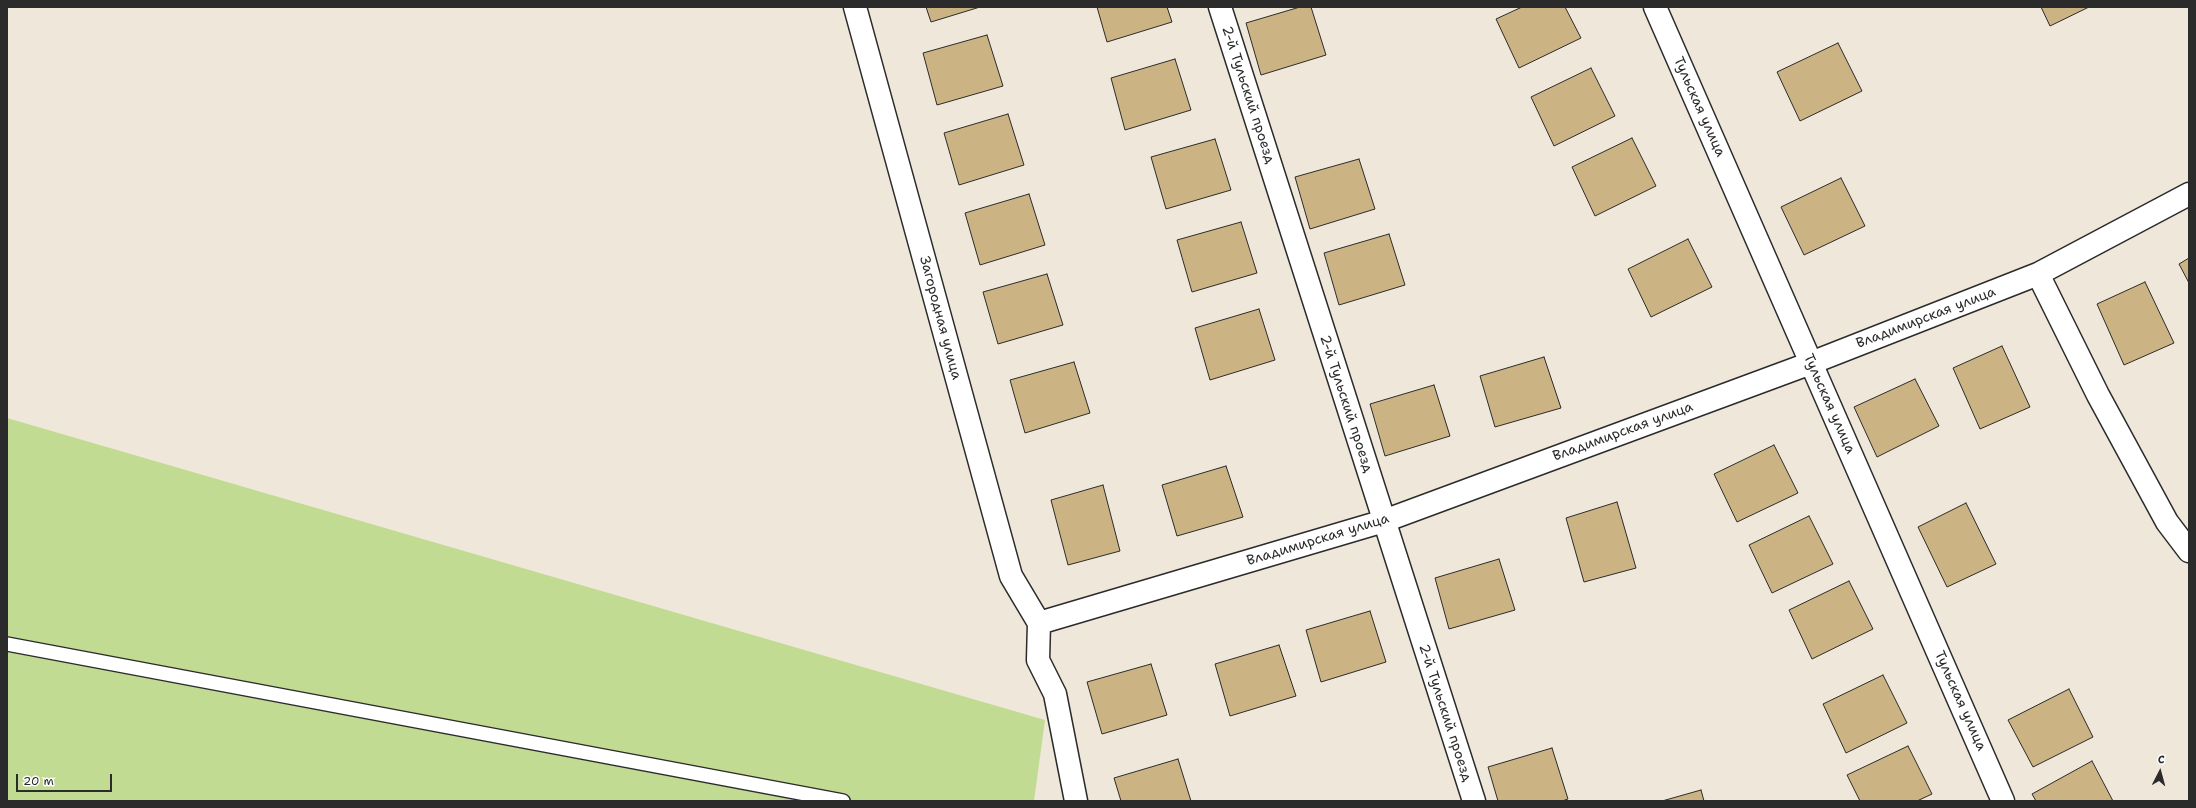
<!DOCTYPE html>
<meta charset="utf-8">
<style>
body{margin:0}
#map{position:relative;width:2196px;height:808px;overflow:hidden;background:#efe8da;font-family:"Shantell Sans",sans-serif}
canvas{display:block}
.frame{position:absolute;inset:0;border:8px solid #2b2b2b;pointer-events:none}
.north{position:absolute;left:2140px;top:752px;width:40px;height:40px;-webkit-text-stroke:3px #fff;paint-order:stroke;rotate:6deg;font-size:11px;font-weight:700;line-height:16px;text-align:center;color:#2b2b2b}
.north::after{content:'';display:block;margin:auto;width:14px;height:18px;background:#2b2b2b;clip-path:polygon(50% 0,100% 100%,50% 72%,0 100%)}
.scale{position:absolute;left:16px;top:774px;width:96px;height:18px;box-sizing:border-box;border:2px solid #2b2b2b;border-top:0;padding-left:5px;font-size:12px;line-height:14px;white-space:nowrap;color:#2b2b2b;-webkit-text-stroke:3px #fff;paint-order:stroke}
</style>
<div id="map">
<canvas width="2196" height="808"></canvas>
<div class="frame"></div>
<div class="north">С</div>
<div class="scale">20 m</div>
</div>
<script>
const ctx = document.querySelector('canvas').getContext('2d');
ctx.lineJoin = 'round';
function paint(path, color) { ctx.fillStyle = color; ctx.fill(path, 'evenodd'); }
const toPath = rows => new Path2D(rows.map(r => 'M' + r).join(''));
function stroke(path, color, width, dash) { ctx.strokeStyle = color; ctx.lineWidth = width; ctx.lineCap = dash ? 'butt' : 'round'; ctx.setLineDash(dash || []); ctx.stroke(path); }
function drawText(font, color, halo, rows, align = 'center') {
  ctx.font = font + ' "Shantell Sans",sans-serif'; ctx.lineWidth = 4; ctx.setLineDash([]); ctx.textBaseline = 'middle'; ctx.strokeStyle = halo; ctx.fillStyle = color; for (const [text, x, y, turn = 0] of rows) {
    ctx.save(); ctx.translate(x, y); ctx.rotate((+turn || 0) * Math.PI / 180); ctx.textAlign = isNaN(turn) ? turn : align; if (halo) ctx.strokeText(text, 0, 0); ctx.fillText(text, 0, 0); ctx.restore();
  }
}
paint(toPath([
 [7,418,1045,720,1034,801,7,801]
]), '#c2db92');
const building = toPath([
 [926,7,980,7,931,22,926,7],
 [1097,7,1167,7,1172,22,1107,42,1097,7],
 [1300,7,1311,7,1326,55,1261,75,1246,23,1300,7],
 [1522,7,1565,7,1581,38,1519,68,1496,19,1522,7],
 [2041,7,2089,7,2050,26,2041,7],
 [987,35,1003,86,937,105,923,53,987,35],
 [1838,43,1862,91,1800,121,1777,72,1838,43],
 [1175,59,1191,110,1125,130,1111,78,1175,59],
 [1591,68,1615,116,1554,146,1531,97,1591,68],
 [1008,114,1024,165,959,185,944,133,1008,114],
 [1632,138,1656,186,1595,216,1572,167,1632,138],
 [1215,139,1231,190,1166,209,1151,157,1215,139],
 [1359,159,1375,209,1310,229,1295,177,1359,159],
 [1841,178,1865,226,1804,255,1781,207,1841,178],
 [1029,194,1045,245,980,265,965,213,1029,194],
 [1241,222,1257,273,1192,292,1177,240,1241,222],
 [1389,234,1405,285,1339,305,1324,253,1389,234],
 [1688,239,1712,287,1651,317,1628,269,1688,239],
 [2189,258,2189,283,2179,264,2189,258],
 [1047,274,1063,325,998,344,983,292,1047,274],
 [2145,282,2174,343,2124,365,2097,304,2145,282],
 [1259,309,1275,360,1210,380,1195,328,1259,309],
 [2002,346,2030,407,1980,429,1953,368,2002,346],
 [1544,357,1561,408,1495,427,1480,376,1544,357],
 [1074,362,1090,413,1025,433,1010,380,1074,362],
 [1915,379,1939,426,1877,457,1854,407,1915,379],
 [1434,385,1450,436,1385,456,1370,404,1434,385],
 [1774,445,1798,493,1737,522,1714,474,1774,445],
 [1226,466,1243,517,1177,536,1162,485,1226,466],
 [1103,485,1120,551,1068,565,1051,500,1103,485],
 [1617,502,1636,568,1584,582,1566,518,1617,502],
 [1966,503,1996,564,1947,587,1918,527,1966,503],
 [1809,516,1833,564,1772,593,1749,545,1809,516],
 [1499,559,1515,610,1449,629,1435,578,1499,559],
 [1849,581,1873,629,1812,659,1789,610,1849,581],
 [1370,611,1386,662,1321,682,1306,630,1370,611],
 [1279,645,1296,696,1230,716,1215,664,1279,645],
 [1151,664,1167,715,1102,734,1087,682,1151,664],
 [1883,675,1907,723,1846,753,1823,704,1883,675],
 [2069,689,2093,737,2033,767,2008,720,2069,689],
 [1908,746,1932,794,1917,801,1860,801,1847,775,1908,746],
 [1552,748,1568,799,1562,801,1498,801,1488,767,1552,748],
 [1178,759,1191,801,1121,801,1114,778,1178,759],
 [2092,761,2113,801,2036,801,2032,794,2092,761],
 [1701,790,1704,801,1662,801,1701,790]
]);
paint(building, '#cbb383');
stroke(building, '#2b2b2b', 1);
const service = toPath([
 [7,644,843,801]
]);
const minor = toPath([
 [855,7,1011,576,1039,623],
 [1220,7,1474,801],
 [1655,7,2003,801],
 [2038,274,2098,395,2167,522,2189,551],
 [1039,623,1384,521,1811,363,2038,274,2189,194],
 [1039,623,1038,660,1055,694,1076,801]
]);
stroke(service, '#2b2b2b', 16);
stroke(minor, '#2b2b2b', 25);
stroke(service, '#fff', 13);
stroke(minor, '#fff', 22);
drawText('14px', '#2b2b2b', '#fff', [
 ["2-й Тульский проезд",1248,95,72],
 ["Тульская улица",1699,107,66],
 ["Загородная улица",940,318,75],
 ["Владимирская улица",1926,318,-21],
 ["2-й Тульский проезд",1346,404,72],
 ["Тульская улица",1829,404,66],
 ["Владимирская улица",1623,432,-20],
 ["Владимирская улица",1318,540,-17],
 ["Тульская улица",1960,701,66],
 ["2-й Тульский проезд",1445,713,72]
]);
</script>
